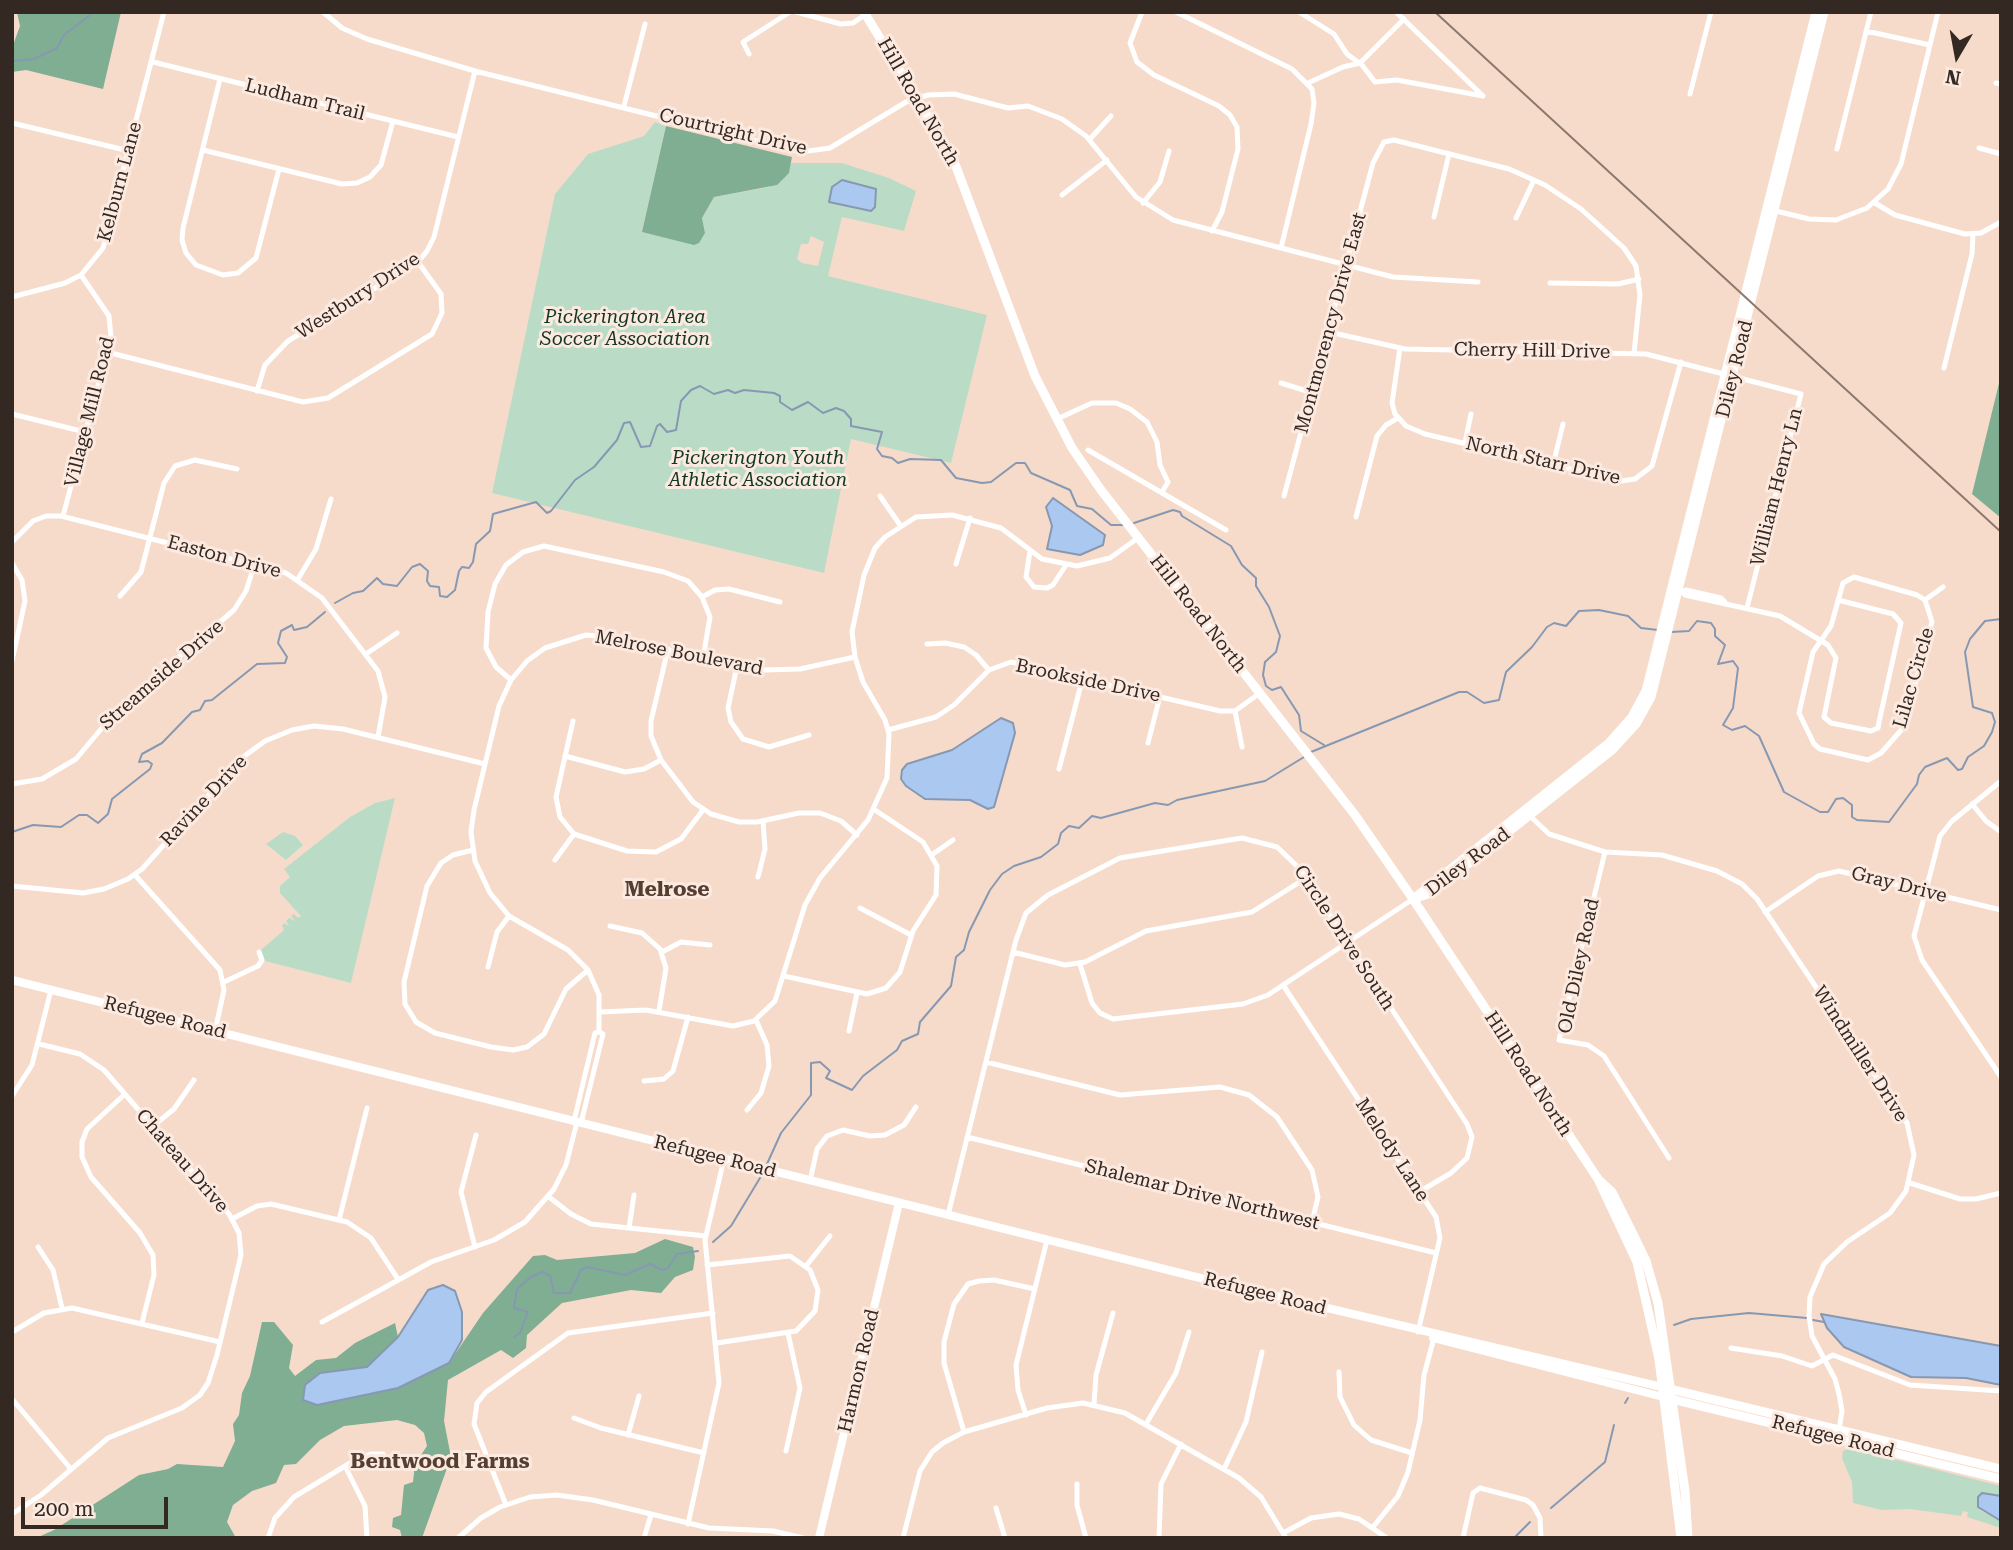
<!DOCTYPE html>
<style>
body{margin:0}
#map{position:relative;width:2013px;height:1550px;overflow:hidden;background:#f7dbca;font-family:"Roboto Serif",serif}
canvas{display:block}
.frame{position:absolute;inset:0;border:14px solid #332822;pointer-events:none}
.north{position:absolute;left:1922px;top:21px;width:70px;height:70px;-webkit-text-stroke:5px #fceae0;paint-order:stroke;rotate:190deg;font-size:19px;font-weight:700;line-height:28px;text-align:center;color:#332822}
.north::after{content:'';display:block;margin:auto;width:24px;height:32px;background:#332822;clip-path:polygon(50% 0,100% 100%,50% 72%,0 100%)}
.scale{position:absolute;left:21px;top:1497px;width:147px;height:32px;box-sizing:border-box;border:4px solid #332822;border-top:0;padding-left:9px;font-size:21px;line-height:24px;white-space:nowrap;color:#332822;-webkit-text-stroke:5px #fceae0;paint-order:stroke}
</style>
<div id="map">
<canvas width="2013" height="1550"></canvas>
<div class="frame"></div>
<div class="north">N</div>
<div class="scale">200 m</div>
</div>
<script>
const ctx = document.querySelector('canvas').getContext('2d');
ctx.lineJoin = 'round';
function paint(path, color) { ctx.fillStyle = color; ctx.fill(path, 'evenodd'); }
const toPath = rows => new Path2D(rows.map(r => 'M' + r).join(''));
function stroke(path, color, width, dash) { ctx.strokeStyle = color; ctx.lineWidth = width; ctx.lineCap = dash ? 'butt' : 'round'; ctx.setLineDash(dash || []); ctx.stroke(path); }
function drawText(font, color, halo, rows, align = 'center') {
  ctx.font = font + ' "Roboto Serif",serif'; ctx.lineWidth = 6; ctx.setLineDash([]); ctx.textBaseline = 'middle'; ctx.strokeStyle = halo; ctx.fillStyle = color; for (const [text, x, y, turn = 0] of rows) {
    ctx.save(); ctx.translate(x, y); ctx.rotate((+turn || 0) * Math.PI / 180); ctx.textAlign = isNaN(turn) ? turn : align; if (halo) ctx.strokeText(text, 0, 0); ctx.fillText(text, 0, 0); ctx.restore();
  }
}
paint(toPath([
 [655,122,666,126,642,232,696,244,705,233,702,218,714,197,769,187,789,173,791,163,842,163,889,178,916,191,904,231,842,217,828,276,987,315,951,463,851,439,824,573,492,493,555,194,588,154,644,136],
 [811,236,824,242,818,266,802,263,797,259,801,244,808,244],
 [395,798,351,983,265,961,261,950,284,930,282,926,284,923,289,926,286,921,289,918,295,921,291,916,294,914,298,918,301,916,280,893,280,886,290,877,284,869,350,817,375,803],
 [283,832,295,836,303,845,286,860,266,844],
 [1849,1448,2001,1486,2001,1496,1993,1494,1980,1510,2001,1521,2001,1528,1967,1517,1968,1512,1963,1511,1961,1516,1910,1509,1882,1510,1853,1503,1852,1482,1842,1458,1843,1451]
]), '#badcc7');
paint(toPath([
 [17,12,121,12,103,89,26,70,12,72,12,48,20,26],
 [666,126,792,157,789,173,777,185,714,197,702,218,705,233,699,243,694,245,642,232],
 [2001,375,2001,518,1972,494],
 [665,1239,693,1247,695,1257,693,1270,675,1277,661,1293,631,1290,562,1303,527,1335,526,1348,513,1358,501,1350,448,1380,444,1421,451,1457,422,1538,402,1538,400,1530,392,1527,393,1518,401,1515,404,1485,413,1482,415,1464,427,1446,424,1433,415,1425,397,1420,344,1426,320,1440,296,1464,284,1465,276,1483,252,1491,233,1505,227,1522,236,1538,36,1538,54,1530,139,1475,168,1469,177,1464,223,1467,235,1441,233,1424,239,1415,242,1393,250,1376,262,1322,274,1322,293,1345,289,1368,295,1376,316,1360,336,1358,355,1343,395,1323,398,1337,367,1368,320,1373,449,1363,483,1313,533,1256,545,1255,557,1260,635,1253]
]), '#7fae92');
const water = toPath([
 [842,180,876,189,875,207,871,211,829,202,832,187,842,180],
 [1053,498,1105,535,1103,545,1080,555,1047,549,1052,526,1046,507,1053,498],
 [1001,718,1013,723,1015,733,994,807,988,809,970,800,925,799,906,786,901,779,902,770,907,764,952,750,1001,718],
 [443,1285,455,1291,462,1312,462,1340,449,1363,398,1388,317,1405,303,1400,305,1385,320,1373,367,1367,398,1337,428,1290,443,1285],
 [1821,1314,2001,1346,2001,1385,1966,1378,1911,1377,1844,1347,1827,1328,1821,1314],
 [1982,1493,2001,1496,2001,1521,1978,1507,1978,1497,1982,1493]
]);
paint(water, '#abc8f0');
stroke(water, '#8798b2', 2);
stroke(toPath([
 [12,61,34,59,57,48,64,35,94,12],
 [1134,523,1173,510,1180,512,1182,516,1231,546,1242,565,1256,578,1256,586,1269,607,1280,636,1276,652,1265,662,1263,675,1266,686,1272,690,1281,687,1299,715,1301,731,1324,745],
 [335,603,353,593,363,591,377,578,383,584,397,586,412,567,420,564,428,571,427,581,430,586,439,587,440,596,447,597,455,590,459,571,462,567,469,568,473,562,476,544,490,531,493,514,536,502,547,513,551,511,575,480,594,467,617,440,624,423,630,422,641,447,650,446,657,426,660,424,667,432,676,430,681,401,691,390,700,386,714,394,728,390,735,393,744,390,774,393,780,396,780,402,792,410,808,402,823,413,836,408,844,411,851,419,851,426,882,432,877,449,882,456,892,458,898,463,910,459,941,460,956,478,982,483,991,482,1016,463,1025,463,1031,473,1070,490,1077,506,1092,509,1111,525,1124,525],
 [1671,632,1689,631,1697,621,1711,623,1715,629,1715,636,1725,645,1718,664,1733,661,1738,668,1733,708,1723,725,1732,730,1745,726,1759,736,1784,792,1820,812,1828,812,1836,799,1843,798,1852,805,1852,817,1857,820,1889,822,1917,784,1919,775,1925,767,1947,758,1958,770,1962,769,1968,757,1984,746,1992,732,1995,722,1992,713,1973,707,1965,652,1970,639,1985,621,2001,619],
 [1311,752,1459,692,1467,692,1484,703,1499,700,1506,672,1532,647,1547,627,1554,623,1566,626,1579,611,1599,610,1628,616,1641,628,1658,630],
 [12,832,33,825,61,827,79,815,87,815,98,823,108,814,112,799,150,769,152,764,148,761,139,762,142,754,162,743,192,712,200,710,205,701,212,700,257,664,285,663,287,657,278,643,281,631,292,625,294,630,307,627,325,612],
 [767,1164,781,1133,811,1095,811,1063,820,1062,830,1071,826,1078,852,1090,863,1076,897,1050,902,1041,918,1034,920,1022,951,986,956,957,964,950,969,932,990,890,1002,874,1014,866,1041,857,1058,844,1061,833,1069,826,1079,828,1092,816,1101,818,1155,803,1168,805,1177,800,1265,781,1304,757],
 [713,1242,731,1226,763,1173],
 [1813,1320,1824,1322],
 [1674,1325,1691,1319,1749,1313,1807,1318],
 [514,1337,520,1333,528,1312,514,1308,517,1289,531,1277,542,1272,550,1276,554,1293,570,1293,581,1270,587,1267,625,1275,650,1264,662,1270,668,1268,677,1254,698,1251],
 [1625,1403,1628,1398],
 [1551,1508,1605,1462,1614,1425],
 [1514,1538,1530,1522]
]), '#8798b2', 2);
stroke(toPath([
 [323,12,342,28,367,39,475,71,801,152,830,148,906,102,928,95,954,94,1008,108,1028,106,1062,119,1086,136,1136,197,1173,220,1393,277,1478,282],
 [796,12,841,24,853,23,866,14],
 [1142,12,1130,43,1137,62,1154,75,1219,106,1230,115,1237,127,1238,149,1222,212,1212,231],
 [1176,12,1292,69,1312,89,1314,103,1311,124,1281,248],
 [1299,12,1334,34,1347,54,1362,65,1375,82,1397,80,1483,96],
 [1396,12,1483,96],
 [1866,31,1930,45],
 [749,54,743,42,790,12],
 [153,62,458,137],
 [220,79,183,228,182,240,186,253,196,265,223,275,238,273,256,258,279,169],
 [1308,83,1343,67,1360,63,1404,19],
 [1996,83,2001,84],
 [1690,94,1711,12],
 [624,106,645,24],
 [12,123,129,151],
 [1090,139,1111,116],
 [1979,148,2001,154],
 [1837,149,1871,12],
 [203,150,342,184,357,183,370,177,381,165,393,121],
 [1062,195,1107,160],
 [1143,203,1160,182,1169,151],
 [1875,203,1895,215,1965,234,1981,233,2001,222],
 [1772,210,1809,219,1836,220,1867,208,1888,189,1901,164,1938,12],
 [1434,217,1449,154],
 [1516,218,1534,180],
 [1550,283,1618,284,1639,279],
 [12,297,65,283,81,275,103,248,164,12],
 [1329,332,1405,349,1646,354,1801,394,1747,608],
 [1400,348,1392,403,1395,414,1406,426,1425,434,1621,481,1635,479,1652,466,1681,362],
 [107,352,303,402,328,398,432,334,442,313,441,294,418,262],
 [1944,368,1972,254,1973,234],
 [1281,383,1313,393],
 [257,391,265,365,288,341,418,262,427,251,434,237,475,71],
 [12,414,85,432],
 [1057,419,1092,403,1116,403,1130,409,1147,422,1157,442,1160,465,1168,482,1162,492],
 [1465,443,1471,414],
 [1088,450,1226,530],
 [1553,465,1563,424],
 [880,496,900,525],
 [1284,496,1373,163,1384,142,1394,140,1509,169,1545,185,1581,209,1624,248,1636,266,1640,295,1634,353],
 [63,516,111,337,109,316,81,275],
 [1356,517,1377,436,1386,425,1398,418],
 [12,542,33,521,46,516,61,516,286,573,322,598,378,671,385,697,378,737],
 [1030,551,1026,577,1034,587,1047,588,1053,585,1066,565],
 [12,563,22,580,25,601,12,661],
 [956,564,970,518],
 [1854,577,1917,595,1925,600,1932,622,1903,728,1881,753,1868,760,1820,749,1814,744,1799,713,1813,652,1831,626,1843,583,1854,577],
 [298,579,316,549,331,499],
 [120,596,141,572,164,483,175,466,195,460,237,469],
 [702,597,715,590,729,589,780,602],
 [1925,600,1943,587],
 [1725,602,1721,598,1686,590,1682,592,1685,595,1780,616,1828,645,1836,658,1824,717,1831,723,1871,731,1878,728,1879,722,1901,623,1893,614,1838,600],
 [927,644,945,643,964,647,976,655,989,670],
 [668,649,651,721,651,736,661,760,693,802,711,814,739,822,757,822,799,813,820,813,841,821,857,835],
 [366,654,397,633],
 [737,666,728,708,731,722,743,739,769,747,809,735],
 [511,680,496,667,486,648,488,612,495,584,506,565,523,552,544,546,664,572,688,581,702,597,710,617,703,658],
 [1235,711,1242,747],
 [573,721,556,797,560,817,574,834,627,851,656,852,681,839,703,810],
 [888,730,936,717,954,705,989,670,1011,662,1220,711,1235,711,1260,693],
 [1148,743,1160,696],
 [565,756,625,772,644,769,661,760],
 [1059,769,1083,677],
 [2001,781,1952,821,1940,836,1914,936,1922,960,2001,1077],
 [12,784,42,779,76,759,117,710,234,610,246,591,255,563],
 [1972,804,1986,821,2001,832],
 [1528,814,1549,834,1605,852,1662,855,1717,871,1742,884,1757,899,1907,1123,1914,1155,1906,1191,1890,1213,1847,1242,1824,1264,1810,1297,1809,1316,1812,1336,1835,1379,1839,1394,1842,1411,1839,1430],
 [473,850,453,855,441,863,427,886,404,982,405,1004,416,1022,435,1033,491,1047,513,1050,527,1047,544,1034,566,989,588,970],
 [1605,852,1559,1040,1588,1045,1604,1056,1669,1158],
 [933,854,953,840],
 [555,860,574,834],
 [135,875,220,970,224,990,215,1031],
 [758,877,765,849,763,821],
 [12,886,83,893,104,889,128,879,142,869,243,757,265,741,292,730,314,726,343,729,485,764],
 [860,908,911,935],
 [1765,912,1818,876,1839,871,2001,910],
 [610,926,642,933,660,949,666,968,659,1011],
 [662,952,681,942,710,945],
 [1013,952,1065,965,1085,962,1146,931,1252,912,1306,878],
 [1080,964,1092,1003,1100,1013,1113,1019,1243,1004,1268,995,1413,899],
 [488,967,497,932,509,916],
 [784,976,867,994,886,988,900,972,913,931,936,895,937,866,923,842,875,810],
 [224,982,258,966,262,960,259,952],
 [1283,985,1436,1217,1440,1238,1418,1332],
 [600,1012,646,1010,733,1026,754,1021,775,1001,805,905,820,878,868,820,887,778,889,734,885,720,863,682,855,657,852,632,864,575,875,548,885,537,916,517,952,515,1001,528,1042,559,1077,566,1110,558,1138,538],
 [849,1031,857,993],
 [599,1032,599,995,588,970,568,950,509,916,490,893,475,861,471,832,474,810,499,706,511,680,527,661,545,648,586,635,620,638,721,663,764,670,800,669,855,657],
 [986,1062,1120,1095,1220,1087,1249,1095,1277,1117,1312,1170,1318,1197,1312,1222],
 [644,1081,664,1079,673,1071,688,1017],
 [125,1094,87,1129,82,1142,82,1157,91,1177,140,1233,153,1255,154,1275,142,1323],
 [12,1096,32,1065,51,990],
 [747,1110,761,1093,769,1066,767,1045,756,1020],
 [574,1121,595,1033,599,1032,603,1034,581,1123],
 [153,1126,174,1109,194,1080],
 [967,1137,1436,1253],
 [810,1181,817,1149,827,1136,843,1130,870,1136,885,1135,904,1125,916,1107],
 [1910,1183,1960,1199,1976,1199,2001,1193],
 [549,1197,571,1214,591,1224,706,1236],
 [948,1215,1016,940,1026,913,1048,895,1120,858,1242,838,1277,847,1300,869,1467,1124,1472,1137,1467,1158,1451,1173,1419,1192],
 [232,1219,257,1206,271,1204,347,1222,371,1238,398,1279],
 [339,1220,367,1108],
 [629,1228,634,1195],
 [38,1247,53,1270,62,1308],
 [475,1247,461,1192,476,1135],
 [707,1265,790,1256,810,1270,818,1290,815,1311,796,1331,717,1343],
 [806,1266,830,1236],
 [322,1322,431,1262,494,1240,525,1222,554,1189,566,1165,577,1122],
 [12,1332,44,1313,72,1308,220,1342],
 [1731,1348,1782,1356,1812,1366,1833,1355,1910,1385,2001,1391],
 [1339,1372,1340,1397,1354,1425,1371,1440,1412,1453],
 [12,1399,71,1469],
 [1094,1404,1096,1375,1113,1313],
 [1026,1415,1018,1390,1016,1365,1047,1240],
 [574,1418,601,1428,704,1453],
 [1146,1424,1176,1373,1189,1332],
 [964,1432,944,1363,944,1342,954,1304,968,1284,979,1281,994,1280,1035,1289],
 [628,1435,639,1396],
 [786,1451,800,1388,788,1333],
 [345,1466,365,1506,367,1538],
 [1224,1469,1246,1422,1262,1352],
 [1077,1484,1077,1505,1086,1538],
 [506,1505,474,1424,477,1403,486,1392,568,1333,713,1313],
 [996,1508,1005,1538],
 [12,1514,41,1495,108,1438,182,1408,200,1395,208,1383,217,1355,241,1255,239,1233,229,1214,104,1070,80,1054,39,1044],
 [688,1524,719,1383,705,1240,724,1159],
 [1373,1527,1398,1496,1408,1472,1420,1420,1424,1375,1434,1338],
 [1283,1533,1311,1518,1339,1514,1359,1519,1387,1538],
 [268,1538,275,1518,294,1497,355,1460,371,1454,383,1454],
 [458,1538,481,1518,500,1507,530,1497,557,1495,593,1500,709,1528,773,1531,803,1538],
 [644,1538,651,1515],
 [903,1538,920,1471,932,1452,943,1443,964,1432,1047,1408,1083,1403,1125,1413,1239,1478,1261,1497,1286,1538],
 [1159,1538,1161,1484,1181,1444],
 [1463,1538,1473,1493,1480,1488,1526,1500,1533,1505,1540,1518,1541,1538]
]), '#fff', 5);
stroke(toPath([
 [12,980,1192,1276,1666,1388],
 [1433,1338,1667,1398],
 [819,1538,899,1203]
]), '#fff', 8);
stroke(toPath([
 [864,12,952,156,1035,376,1072,448,1101,490,1355,815,1413,899],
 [1666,1388,2001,1469],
 [1667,1398,2001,1479]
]), '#fff', 9);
stroke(toPath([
 [1417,896,1609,743,1632,717,1646,691,1816,12],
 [1413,899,1431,893,1612,750,1636,724,1651,697,1824,12],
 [1413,899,1598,1179,1637,1262,1659,1359,1681,1538],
 [1599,1180,1612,1192,1634,1236,1646,1261,1658,1303,1685,1491,1688,1538]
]), '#fff', 9);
stroke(toPath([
 [1435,12,2001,532]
]), '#8b796e', 2);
drawText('19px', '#332822', '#fceae0', [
 ["Ludham Trail",305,100,14],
 ["Hill Road North",918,102,60],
 ["Courtright Drive",733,132,13],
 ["Kelburn Lane",120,182,-75],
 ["Westbury Drive",358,296,-33],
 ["Montmorency Drive East",1331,323,-75],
 ["Cherry Hill Drive",1532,351,1],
 ["Diley Road",1735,369,-76],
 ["Village Mill Road",90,412,-76],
 ["North Starr Drive",1543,461,13],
 ["William Henry Ln",1777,487,-76],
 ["Easton Drive",224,557,15],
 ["Hill Road North",1198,614,52],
 ["Melrose Boulevard",679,653,11],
 ["Streamside Drive",162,675,-41],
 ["Lilac Circle",1914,678,-74],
 ["Brookside Drive",1088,681,12],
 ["Ravine Drive",204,801,-47],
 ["Diley Road",1468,862,-37],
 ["Gray Drive",1899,885,14],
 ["Circle Drive South",1344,938,57],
 ["Old Diley Road",1579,966,-78],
 ["Refugee Road",165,1018,14],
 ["Windmiller Drive",1860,1054,57],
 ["Hill Road North",1528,1074,57],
 ["Melody Lane",1392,1150,57],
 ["Refugee Road",715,1157,14],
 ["Chateau Drive",182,1161,49],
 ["Shalemar Drive Northwest",1202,1195,14],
 ["Refugee Road",1265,1294,14],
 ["Harmon Road",859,1371,-77],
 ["Refugee Road",1833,1437,14]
]);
drawText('italic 19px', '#123824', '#fceae0', [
 ["Pickerington Area",625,317],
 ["Soccer Association",625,339],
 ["Pickerington Youth",758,458],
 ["Athletic Association",758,480]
]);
drawText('bold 21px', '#563f32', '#fceae0', [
 ["Melrose",667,890],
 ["Bentwood Farms",440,1462]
]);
</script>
